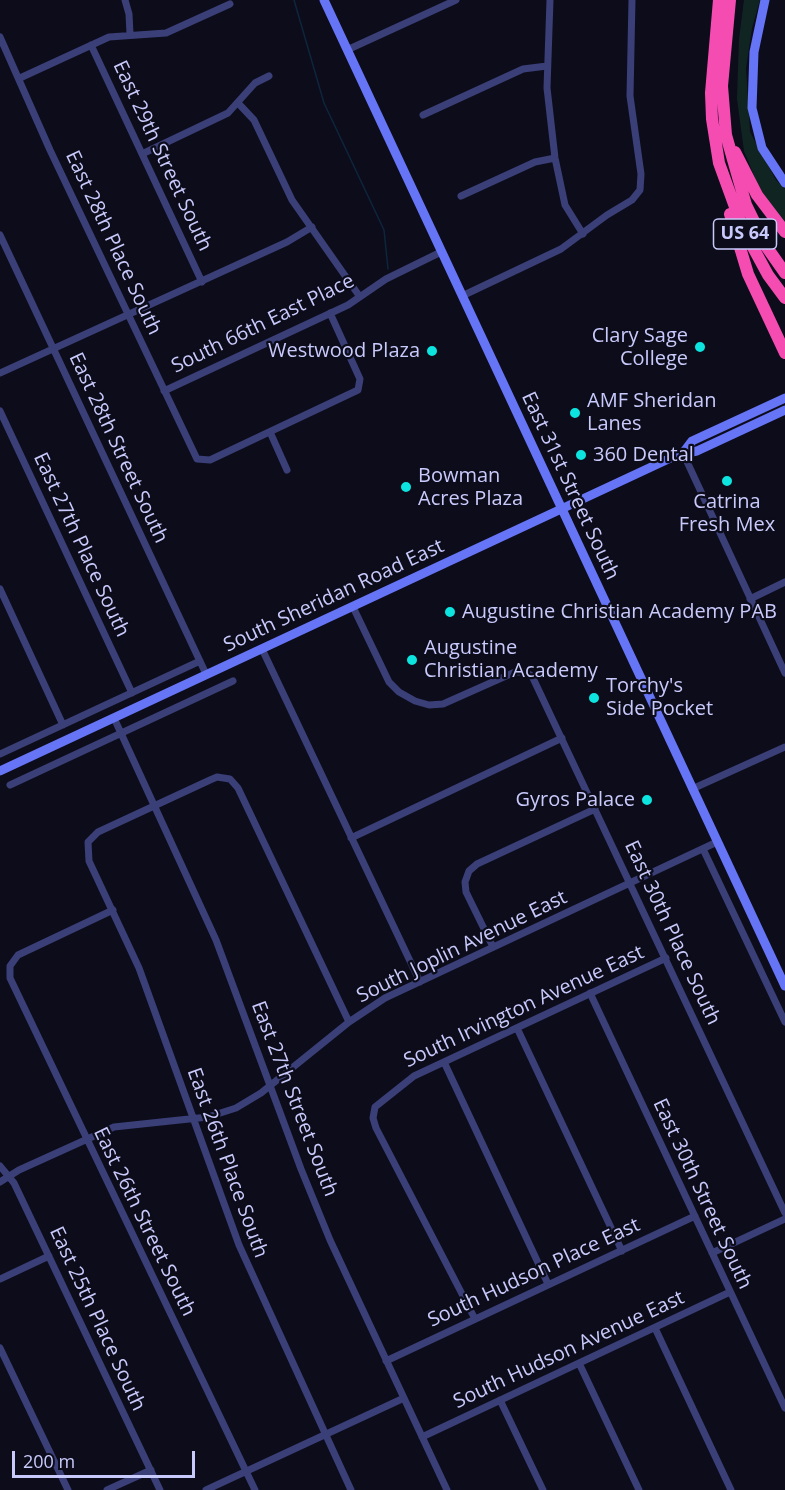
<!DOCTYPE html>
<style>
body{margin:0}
#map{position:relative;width:785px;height:1490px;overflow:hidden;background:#0d0c1b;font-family:"Open Sans",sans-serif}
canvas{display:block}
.scale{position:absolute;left:12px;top:1451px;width:183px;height:27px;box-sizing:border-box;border:3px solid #c9cafc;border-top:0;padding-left:8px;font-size:18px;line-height:21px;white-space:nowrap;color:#c9cafc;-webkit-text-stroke:4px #0d0c1b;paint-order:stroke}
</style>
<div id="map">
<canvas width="785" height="1490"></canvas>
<div class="scale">200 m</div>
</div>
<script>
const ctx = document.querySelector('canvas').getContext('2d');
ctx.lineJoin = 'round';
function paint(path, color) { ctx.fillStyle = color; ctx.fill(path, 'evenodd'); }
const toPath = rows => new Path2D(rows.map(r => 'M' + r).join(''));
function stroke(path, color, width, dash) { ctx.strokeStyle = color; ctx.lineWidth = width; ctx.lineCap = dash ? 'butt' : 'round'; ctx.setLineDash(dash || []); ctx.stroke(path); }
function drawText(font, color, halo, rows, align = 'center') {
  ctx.font = font + ' "Open Sans",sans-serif'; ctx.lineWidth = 4.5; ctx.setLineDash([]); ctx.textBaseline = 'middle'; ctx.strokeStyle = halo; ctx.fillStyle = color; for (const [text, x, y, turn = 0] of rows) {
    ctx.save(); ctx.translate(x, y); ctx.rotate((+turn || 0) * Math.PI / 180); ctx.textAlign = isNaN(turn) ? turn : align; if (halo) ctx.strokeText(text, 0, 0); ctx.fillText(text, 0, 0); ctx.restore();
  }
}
paint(toPath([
 [744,0,760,0,752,28,746,68,750,132,776,180,785,189,785,224,762,195,744,151,737,99,739,39]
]), '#102521');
stroke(toPath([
 [294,0,324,103,384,230,388,269]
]), '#0e263d', 1.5);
stroke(toPath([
 [125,0,129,14,130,34],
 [550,0,547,88,555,158,565,205,583,234],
 [0,37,50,150,197,459,210,460,358,390,360,379,330,313],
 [91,45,202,282],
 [347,50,456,0],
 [20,78,109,37,166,33,230,4],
 [238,103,254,120,292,200,360,297],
 [423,115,523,69,547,66],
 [142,154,228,113,255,83,269,76],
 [461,196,535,162,555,158],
 [0,235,206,674],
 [462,296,561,249,607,215,632,200,640,190,641,174,630,96,632,0],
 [0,373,287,242,312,227],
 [164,391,348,305,386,279,441,252],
 [0,411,132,693],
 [270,432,287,470],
 [683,453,785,673],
 [0,589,63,725],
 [750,599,785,582],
 [353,607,389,682,399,692,415,701,429,705,443,704,515,672,525,672,532,676,785,1213],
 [262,649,420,982],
 [114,718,216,940,301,1169,330,1240,447,1490],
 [0,754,200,661],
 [10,785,233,681],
 [692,789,785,747],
 [351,838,562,738],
 [703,849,785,1022],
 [113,910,18,955,10,966,10,978,255,1490],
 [493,947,466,892,465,882,469,871,477,864,595,809],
 [590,993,785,1408],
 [349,1022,238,788,230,779,217,777,210,780,98,832,88,842,89,861,139,968,239,1245,351,1490],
 [517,1028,622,1251],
 [444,1062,548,1284],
 [0,1166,14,1183,160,1490],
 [0,1182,19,1170,114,1127,208,1117,236,1108,261,1093,349,1022,385,998,717,842],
 [712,1253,785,1219],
 [0,1279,49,1256],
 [475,1319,376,1128,373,1118,375,1107,414,1076,666,958],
 [655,1328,731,1490],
 [0,1348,68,1490],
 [386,1361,695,1216],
 [579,1363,639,1490],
 [500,1400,543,1490],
 [422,1437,730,1292],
 [107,1490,151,1470],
 [206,1490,404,1398]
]), '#3a3f77', 7);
stroke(toPath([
 [324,0,785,986],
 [765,0,754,52,752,108,762,148,785,183],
 [683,453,692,441,785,398],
 [0,771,677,455,697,451,785,410]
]), '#6674f6', 9);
stroke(toPath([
 [719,0,711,93,712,119,719,163,743,229,768,275,785,298],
 [730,0,722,86,726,135,746,205,766,246,785,273],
 [735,152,757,195,785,232],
 [730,214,748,274,785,353]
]), '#f44cb1', 12);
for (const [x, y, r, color] of [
 [700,347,6,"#0de4df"],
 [432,351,6,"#0de4df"],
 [575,413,6,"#0de4df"],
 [581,455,6,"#0de4df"],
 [727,481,6,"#0de4df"],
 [406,487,6,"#0de4df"],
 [450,612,6,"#0de4df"],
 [412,660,6,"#0de4df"],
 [594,698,6,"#0de4df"],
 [647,800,6,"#0de4df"]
]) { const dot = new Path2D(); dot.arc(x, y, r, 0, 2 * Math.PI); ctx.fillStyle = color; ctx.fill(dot); stroke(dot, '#0d0c1b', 2); }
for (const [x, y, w] of [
 [745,234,63]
]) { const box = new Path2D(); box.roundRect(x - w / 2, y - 15, w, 30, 4.5); ctx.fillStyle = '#0d0c1b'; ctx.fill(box); stroke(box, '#c9cafc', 1.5); }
drawText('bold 18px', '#c9cafc', null, [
 ["US 64",745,234]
]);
drawText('20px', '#c9cafc', '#0d0c1b', [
 ["East 29th Street South",162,156,65],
 ["East 28th Place South",113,243,65],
 ["South 66th East Place",263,324,-26],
 ["East 28th Street South",118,448,65],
 ["East 31st Street South",570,486,65],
 ["East 27th Place South",81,545,65],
 ["South Sheridan Road East",334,596,-25],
 ["East 30th Place South",672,933,65],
 ["South Joplin Avenue East",462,947,-26],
 ["South Irvington Avenue East",524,1007,-25],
 ["East 27th Street South",294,1099,69],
 ["East 26th Place South",227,1163,70],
 ["East 30th Street South",702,1194,65],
 ["East 26th Street South",144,1222,64],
 ["South Hudson Place East",534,1273,-25],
 ["East 25th Place South",97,1319,65],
 ["South Hudson Avenue East",569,1350,-25]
]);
drawText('20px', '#c9cafc', '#0d0c1b', [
 ["Clary Sage",688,336,"right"],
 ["College",688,359,"right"],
 ["Westwood Plaza",420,351,"right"],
 ["AMF Sheridan",587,401],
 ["Lanes",587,424],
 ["360 Dental",593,455],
 ["Bowman",418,476],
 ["Acres Plaza",418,499],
 ["Catrina",727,502,"center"],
 ["Fresh Mex",727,525,"center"],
 ["Augustine Christian Academy PAB",462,612],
 ["Augustine",424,648],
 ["Christian Academy",424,671],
 ["Torchy's",606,686],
 ["Side Pocket",606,709],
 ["Gyros Palace",635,800,"right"]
], 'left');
</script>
